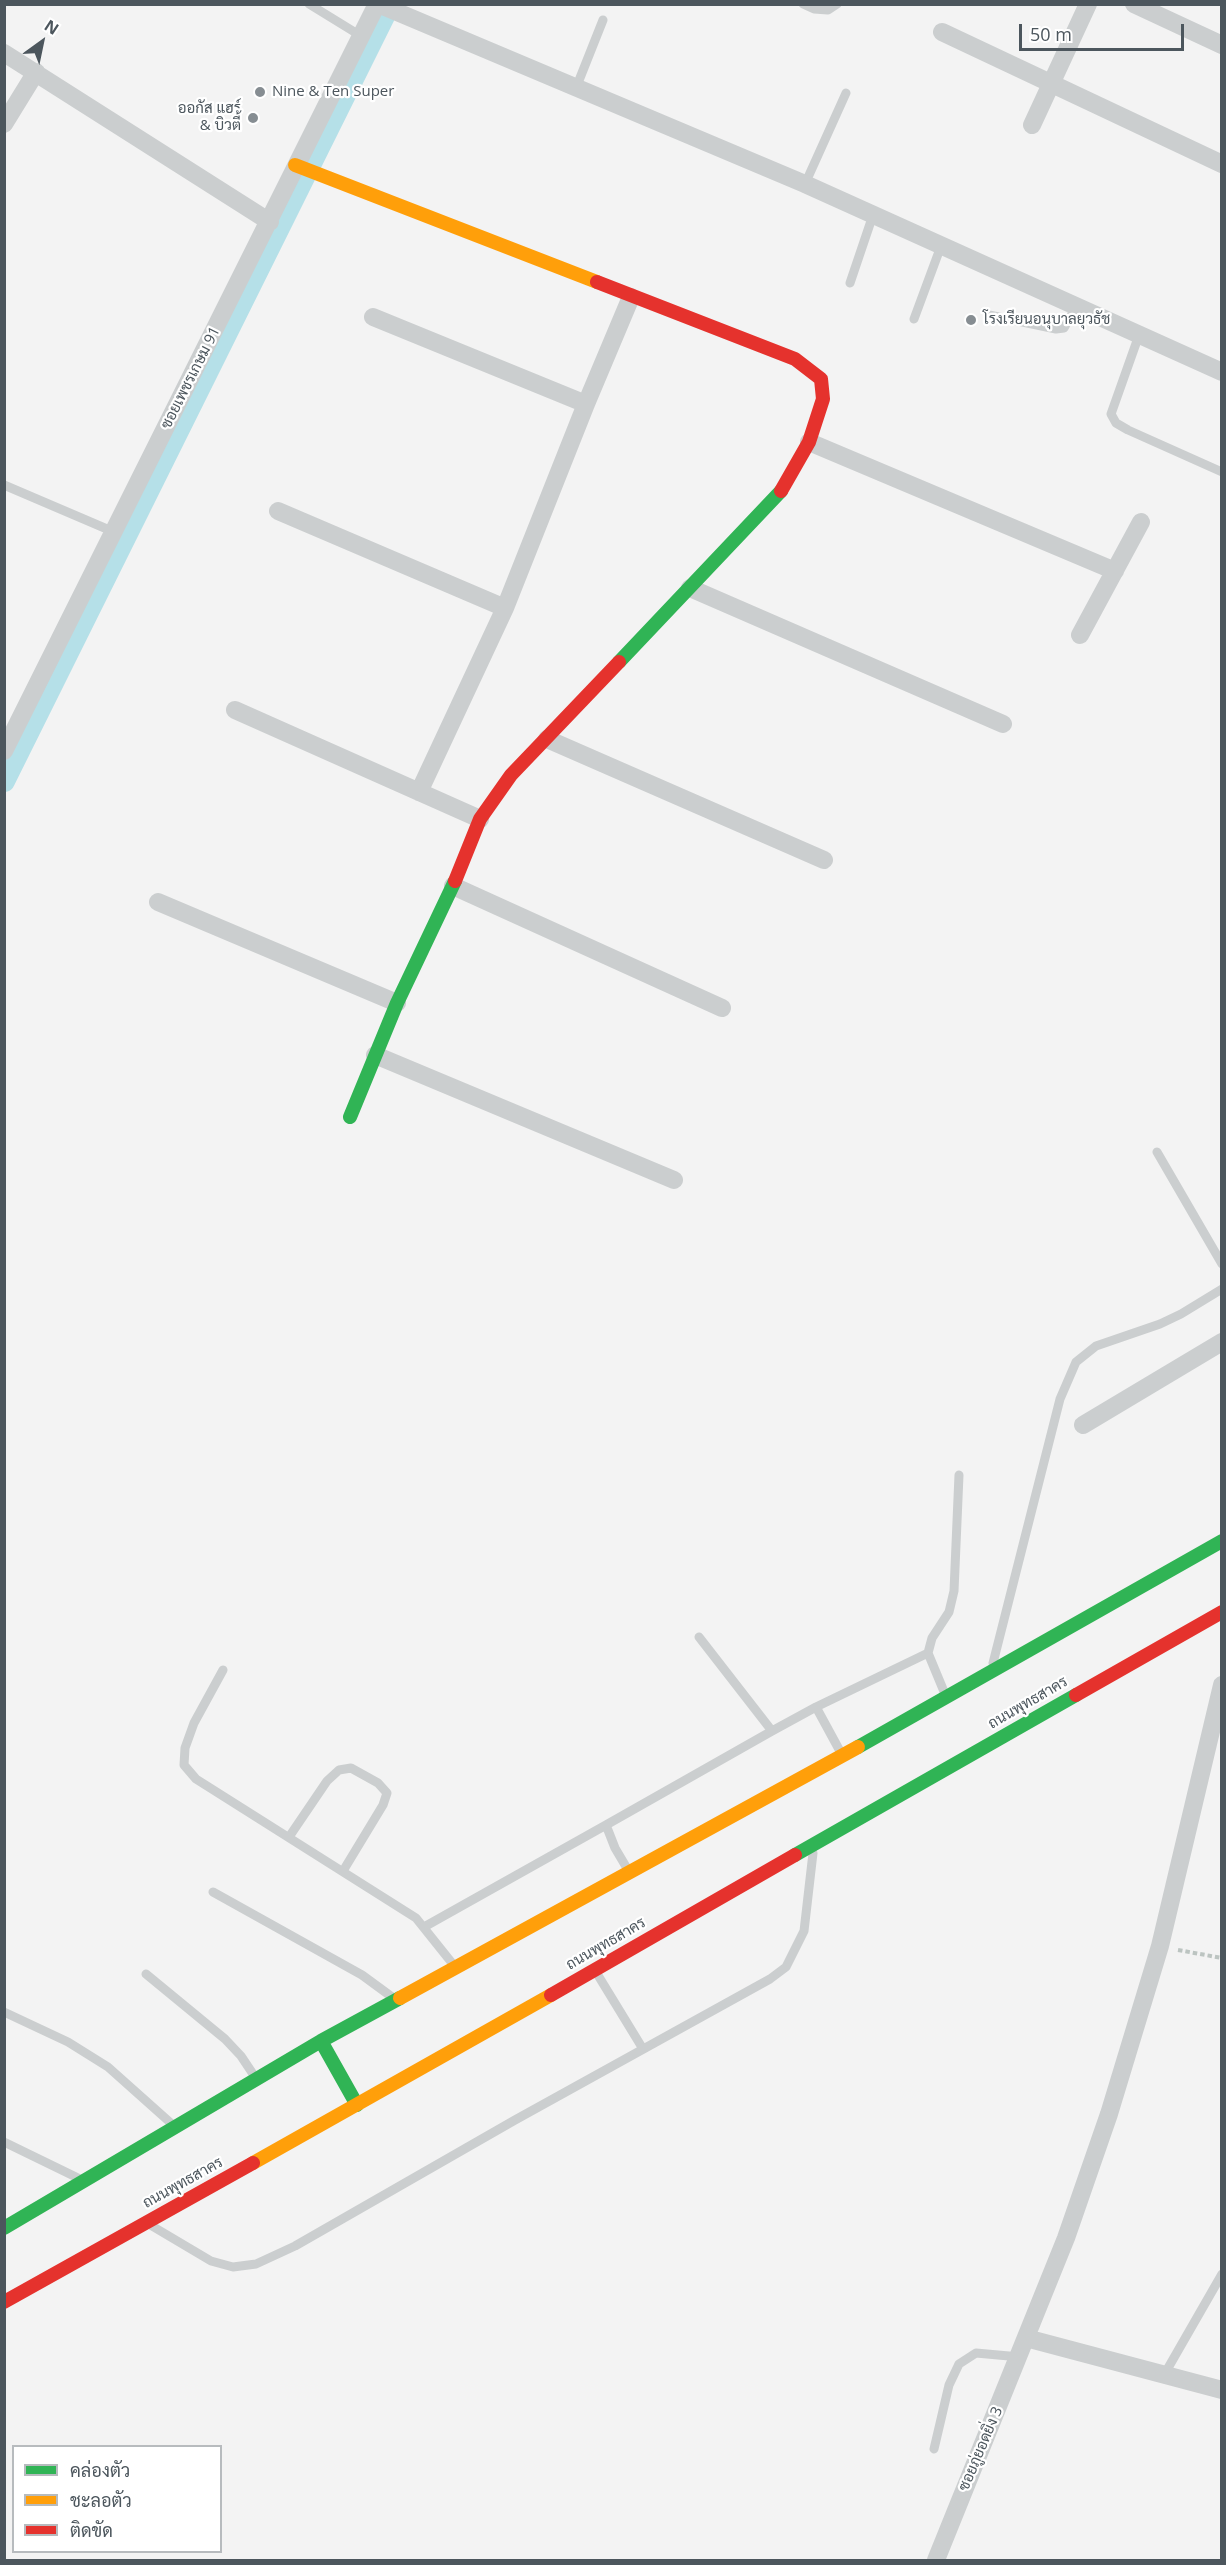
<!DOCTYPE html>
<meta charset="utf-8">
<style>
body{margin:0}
#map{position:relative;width:1226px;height:2565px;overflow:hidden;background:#f3f3f3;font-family:"Open Sans",Sarabun,sans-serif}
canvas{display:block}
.frame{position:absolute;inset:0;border:6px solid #4c565d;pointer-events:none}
.legend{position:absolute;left:12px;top:2445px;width:210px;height:108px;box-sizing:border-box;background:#fff;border:2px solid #b7bbbe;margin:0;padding:8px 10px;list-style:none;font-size:18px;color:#4c565d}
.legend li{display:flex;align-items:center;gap:12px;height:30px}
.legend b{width:30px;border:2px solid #b7bbbe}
.north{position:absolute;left:12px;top:12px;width:60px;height:60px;-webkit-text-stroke:4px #fff;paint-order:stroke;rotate:33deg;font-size:16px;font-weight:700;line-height:24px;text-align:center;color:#4c565d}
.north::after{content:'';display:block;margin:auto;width:21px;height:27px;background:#4c565d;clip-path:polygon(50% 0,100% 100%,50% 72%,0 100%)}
.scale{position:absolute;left:1019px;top:24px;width:165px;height:27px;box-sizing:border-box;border:3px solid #4c565d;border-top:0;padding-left:8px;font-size:18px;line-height:21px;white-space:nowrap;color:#4c565d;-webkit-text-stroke:4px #fff;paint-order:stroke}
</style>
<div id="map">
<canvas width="1226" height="2565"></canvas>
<div class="frame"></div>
<ul class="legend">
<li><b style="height:8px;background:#30b455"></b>คล่องตัว</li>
<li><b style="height:8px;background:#ff9f0a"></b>ชะลอตัว</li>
<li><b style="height:8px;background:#e5322d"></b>ติดขัด</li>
</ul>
<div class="north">N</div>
<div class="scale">50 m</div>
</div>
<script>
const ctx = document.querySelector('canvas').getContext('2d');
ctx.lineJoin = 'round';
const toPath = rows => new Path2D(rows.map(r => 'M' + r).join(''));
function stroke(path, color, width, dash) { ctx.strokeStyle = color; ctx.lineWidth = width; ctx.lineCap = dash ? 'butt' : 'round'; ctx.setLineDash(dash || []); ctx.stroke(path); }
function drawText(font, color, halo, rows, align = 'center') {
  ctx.font = font + ' "Open Sans",Sarabun,sans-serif'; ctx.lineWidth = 4.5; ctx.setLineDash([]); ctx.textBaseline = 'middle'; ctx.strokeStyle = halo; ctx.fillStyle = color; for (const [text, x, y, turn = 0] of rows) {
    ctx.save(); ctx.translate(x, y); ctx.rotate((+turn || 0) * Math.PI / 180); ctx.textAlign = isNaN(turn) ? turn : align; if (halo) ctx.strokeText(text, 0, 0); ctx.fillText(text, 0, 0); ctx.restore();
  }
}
stroke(toPath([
 [4,781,390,4]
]), '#b5e0e8', 22);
stroke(toPath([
 [1178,1950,1222,1958]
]), '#bcc4c1', 4, [4.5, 3]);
stroke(toPath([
 [309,4,361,36],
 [803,4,814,9,828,10,837,4],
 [576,88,603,20],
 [805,184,846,93],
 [850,283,873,215],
 [989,315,1056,329,1064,328,1076,307],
 [914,319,941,246],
 [1139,335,1111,414,1116,423,1128,430,1222,472],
 [4,485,114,532],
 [1157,1152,1222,1264],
 [699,1637,772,1731],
 [993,1663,1060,1399,1076,1362,1096,1346,1160,1324,1181,1314,1222,1289],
 [223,1670,194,1723,185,1748,184,1765,196,1779,416,1918,452,1963],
 [945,1694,928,1653,932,1638,949,1612,954,1591,959,1475],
 [816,1707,928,1653],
 [289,1837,327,1781,339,1770,351,1768,378,1783,387,1793,383,1805,343,1871],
 [628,1870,615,1848,606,1825,772,1731,816,1707,841,1753],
 [213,1892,362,1975,392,1997],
 [424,1927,606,1825],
 [596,1972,643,2049],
 [146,1974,225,2039,241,2056,255,2077],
 [4,2012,68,2042,108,2067,173,2125],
 [4,2142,78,2178],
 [152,2226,211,2261,233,2267,256,2264,295,2246,515,2120,770,1979,786,1967,804,1931,813,1853],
 [1164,2375,1222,2274],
 [934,2449,949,2385,959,2364,976,2353,1020,2357]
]), '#cbcecf', 9);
stroke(toPath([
 [378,4,805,184,1222,372],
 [1134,4,1222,45],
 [942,32,1222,164],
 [4,53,270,222],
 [4,124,36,72],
 [1032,125,1088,4],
 [373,317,586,404],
 [809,442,1115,571],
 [278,511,505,608],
 [690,588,1003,724],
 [1080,635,1141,522],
 [235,710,480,819],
 [547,739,824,860],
 [4,751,377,4],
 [419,792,505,608,586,404,631,297],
 [453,886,722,1008],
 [158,902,397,1003],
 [375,1055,674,1180],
 [1083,1425,1222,1342],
 [1026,2338,1222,2390],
 [936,2560,1066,2238,1109,2114,1160,1946,1222,1685]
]), '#cbcecf', 18);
stroke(toPath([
 [619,662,781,491],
 [350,1117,397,1003,455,881],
 [858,1747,1222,1541],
 [795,1855,1076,1695],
 [321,2041,357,2105],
 [4,2228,321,2041,400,1998]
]), '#30b455', 14);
stroke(toPath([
 [295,165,597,282],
 [400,1998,858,1747],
 [253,2163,551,1995]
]), '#ff9f0a', 14);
stroke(toPath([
 [597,282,795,359,821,379,823,399,809,442,781,491],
 [455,881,480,819,511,775,619,662],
 [1076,1695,1222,1612],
 [551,1995,795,1855],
 [4,2302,253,2163]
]), '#e5322d', 14);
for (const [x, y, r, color] of [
 [260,92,6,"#868d92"],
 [253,118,6,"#868d92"],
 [971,320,6,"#868d92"]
]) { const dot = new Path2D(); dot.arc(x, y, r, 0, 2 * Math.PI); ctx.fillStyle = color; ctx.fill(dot); stroke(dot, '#fff', 2); }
drawText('15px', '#4c565d', '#fff', [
 ["Nine & Ten Super",272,92],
 ["ออกัส แฮร์",241,109,"right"],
 ["& บิวตี้",241,126,"right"],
 ["โรงเรียนอนุบาลยุวธัช",983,320]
], 'left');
drawText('15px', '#4c565d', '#fff', [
 ["ซอยเพชรเกษม 91",191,378,-63],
 ["ถนนพุทธสาคร",1028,1703,-30],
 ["ถนนพุทธสาคร",606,1944,-30],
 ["ถนนพุทธสาคร",183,2183,-29],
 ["ซอยภู่ยอดยิ่ง 3",981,2449,-67]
]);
</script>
